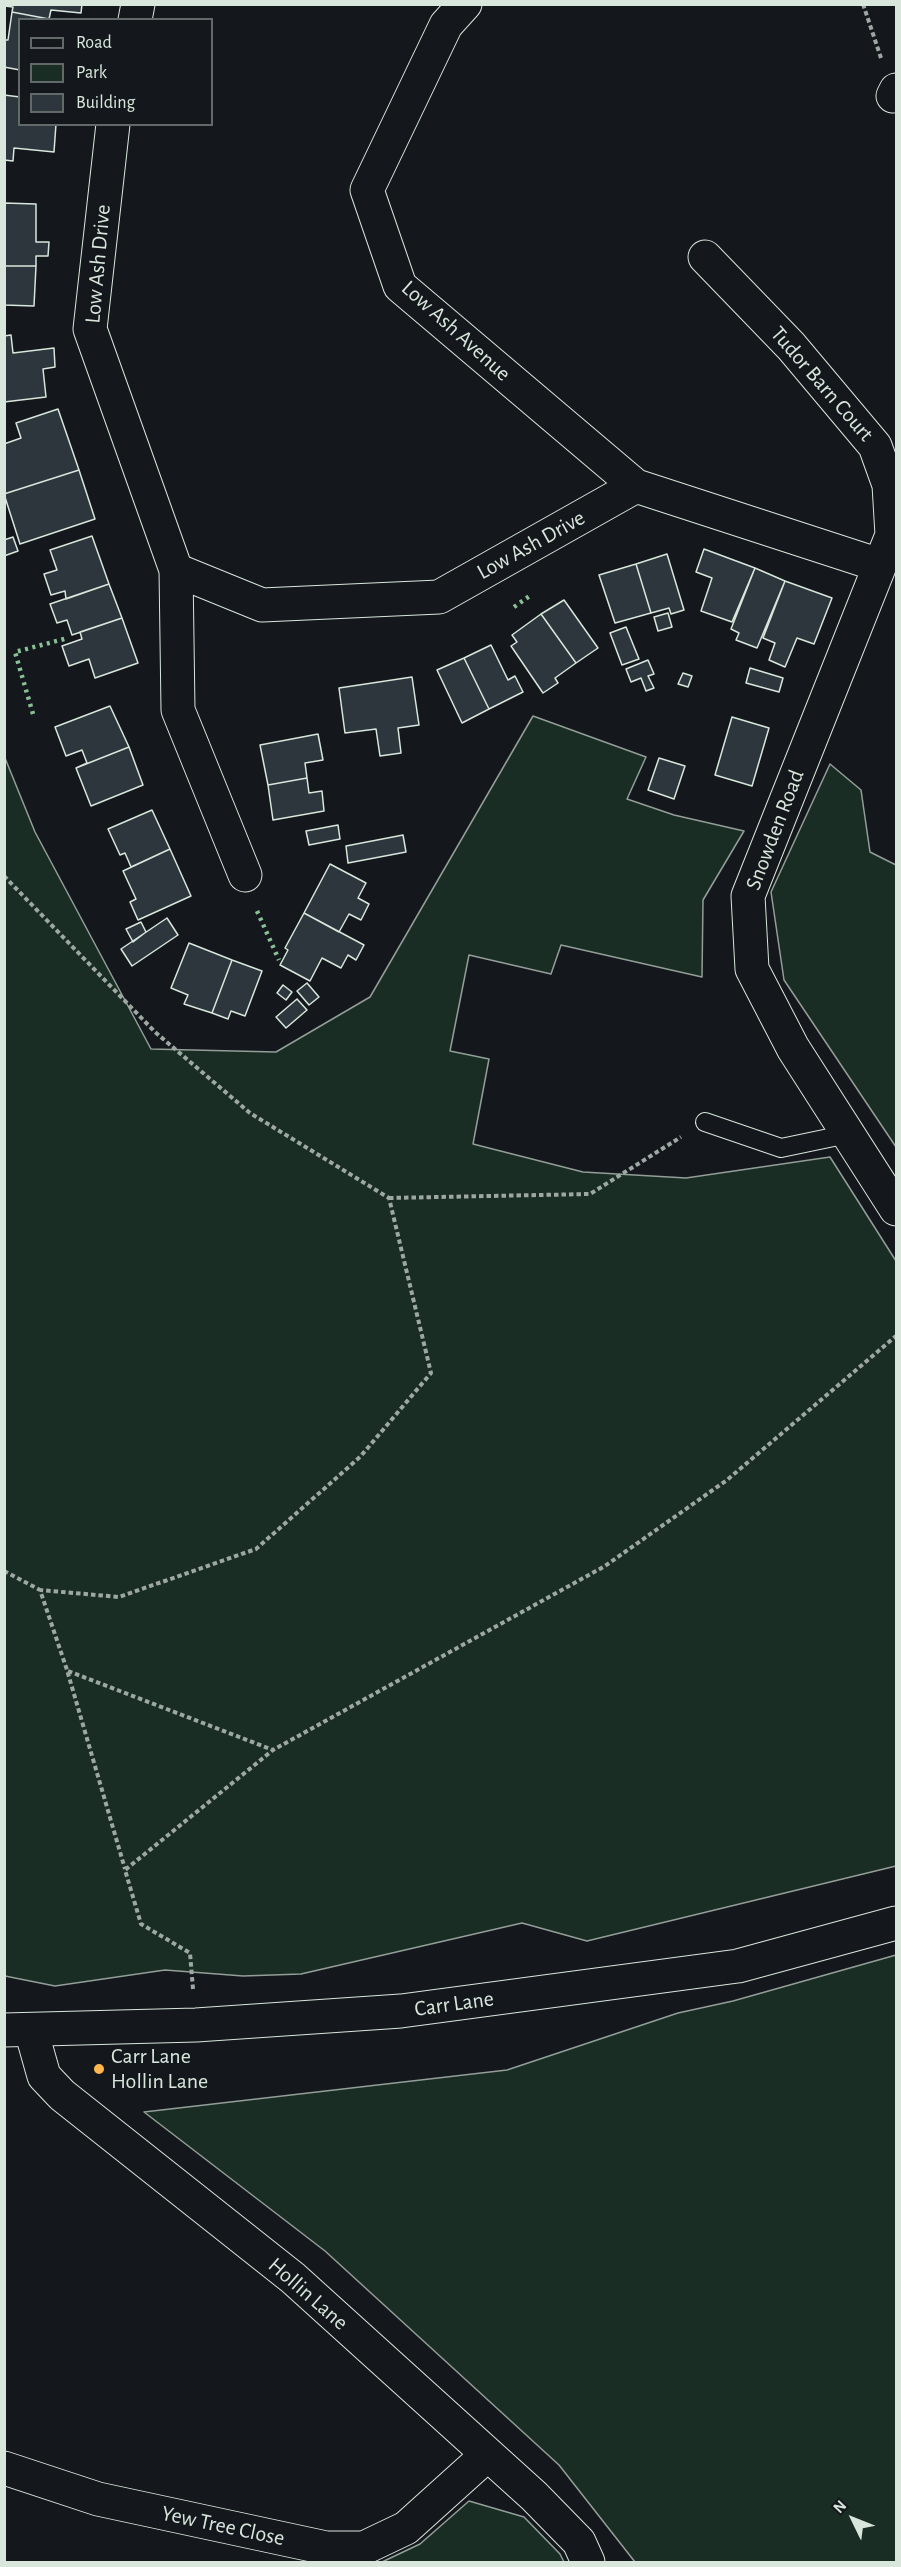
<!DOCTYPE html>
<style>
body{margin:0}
#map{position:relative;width:901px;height:2567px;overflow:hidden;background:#14181c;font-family:"Alegreya Sans",sans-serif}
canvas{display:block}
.frame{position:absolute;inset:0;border:6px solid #d8e6dc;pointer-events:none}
.legend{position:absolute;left:18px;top:18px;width:195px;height:108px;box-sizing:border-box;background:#14181c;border:2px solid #626a69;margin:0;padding:8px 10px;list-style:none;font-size:18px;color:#d8e6dc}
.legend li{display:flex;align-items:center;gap:12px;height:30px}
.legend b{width:30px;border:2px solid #626a69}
.north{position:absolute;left:823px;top:2489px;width:60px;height:60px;-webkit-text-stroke:4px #14181c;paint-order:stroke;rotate:313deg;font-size:16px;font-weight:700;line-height:24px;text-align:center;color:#d8e6dc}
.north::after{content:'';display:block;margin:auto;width:21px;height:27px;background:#d8e6dc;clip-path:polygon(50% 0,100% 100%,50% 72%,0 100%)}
</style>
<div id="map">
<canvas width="901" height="2567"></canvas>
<div class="frame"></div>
<ul class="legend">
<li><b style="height:8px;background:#14181c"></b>Road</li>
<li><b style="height:16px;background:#1a2d24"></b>Park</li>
<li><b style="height:16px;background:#2c363c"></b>Building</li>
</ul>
<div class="north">N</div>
</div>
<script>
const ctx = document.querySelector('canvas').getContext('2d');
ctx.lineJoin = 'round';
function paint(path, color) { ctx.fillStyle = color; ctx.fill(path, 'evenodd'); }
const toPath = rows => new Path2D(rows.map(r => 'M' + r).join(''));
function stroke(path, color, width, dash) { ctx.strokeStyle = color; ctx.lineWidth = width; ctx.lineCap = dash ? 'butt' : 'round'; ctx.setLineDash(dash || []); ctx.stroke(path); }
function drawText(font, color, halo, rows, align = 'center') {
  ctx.font = font + ' "Alegreya Sans",sans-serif'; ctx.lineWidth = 4.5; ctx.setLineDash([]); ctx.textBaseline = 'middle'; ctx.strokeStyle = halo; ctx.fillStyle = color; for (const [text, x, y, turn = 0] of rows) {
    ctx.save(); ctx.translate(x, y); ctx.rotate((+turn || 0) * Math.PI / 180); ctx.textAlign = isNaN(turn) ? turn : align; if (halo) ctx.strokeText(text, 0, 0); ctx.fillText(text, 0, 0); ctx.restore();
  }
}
const green = toPath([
 [533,716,646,757,627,799,674,815,744,831,703,900,702,977,561,945,551,974,469,955,450,1051,489,1059,473,1144,583,1172,686,1178,830,1157,896,1261,896,1866,587,1941,522,1923,301,1974,243,1976,165,1970,55,1986,5,1976,5,758,35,832,151,1049,276,1052,370,997,533,716],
 [830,764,861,790,870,852,896,865,896,1147,784,980,771,892,830,764],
 [896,1955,896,2562,635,2562,559,2465,325,2251,144,2112,507,2070,678,2013,733,2001,896,1955],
 [469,2501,524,2517,560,2554,564,2562,382,2562,420,2544,469,2501]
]);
paint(green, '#1a2d24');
stroke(green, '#939e99', 1.5);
const building = toPath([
 [4,4,82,4,81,13,51,10,49,19,12,12,13,7,4,6,4,4],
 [12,12,49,19,20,20,20,70,4,67,4,40,8,40,12,12],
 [4,95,20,97,20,124,56,124,54,152,14,148,13,161,4,160,4,95],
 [4,203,36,204,36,242,49,242,48,256,36,256,36,266,4,266,4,203],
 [4,266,36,266,34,306,4,305,4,266],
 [11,335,13,353,54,348,55,367,43,369,46,397,4,402,4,336,11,335],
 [58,409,79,470,4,494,4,444,21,438,16,423,58,409],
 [79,470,95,519,20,544,4,494,79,470],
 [92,536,109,584,66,599,65,591,51,595,44,574,57,570,50,550,92,536],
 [13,537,18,551,4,556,4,540,13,537],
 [704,549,755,568,732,622,701,611,712,578,696,572,704,549],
 [667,554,684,610,671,614,669,608,651,613,636,564,667,554],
 [636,564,651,613,615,623,599,575,636,564],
 [755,568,785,581,757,648,736,640,739,633,731,629,755,568],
 [785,581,832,598,814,644,797,638,785,667,769,660,775,643,763,638,785,581],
 [109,584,122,618,72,635,67,620,57,623,50,604,109,584],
 [564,600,598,648,576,663,541,614,564,600],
 [668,613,672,627,658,631,654,617,668,613],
 [541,614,576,663,555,678,558,683,543,693,511,646,517,642,512,635,541,614],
 [122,618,138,663,95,678,89,659,69,666,62,646,82,639,80,632,122,618],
 [626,627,639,659,622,665,610,633,626,627],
 [491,645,508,680,515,676,523,692,489,709,464,658,491,645],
 [464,658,489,709,462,723,437,670,464,658],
 [648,660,654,674,648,676,654,688,646,691,641,678,631,682,626,669,648,660],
 [750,668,783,678,779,692,746,683,750,668],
 [683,673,692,676,688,687,678,684,683,673],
 [412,677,419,725,398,728,401,753,380,756,376,729,345,733,339,688,412,677],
 [110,706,129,747,76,768,87,763,82,750,66,756,55,727,110,706],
 [732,717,769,728,752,786,715,775,732,717],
 [318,734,323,760,305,763,307,778,268,785,260,745,318,734],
 [129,747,143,785,91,806,76,768,129,747],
 [659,758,685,766,674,799,648,790,659,758],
 [307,778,309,793,322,791,324,811,273,820,268,785,307,778],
 [152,810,170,849,131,867,125,853,120,855,108,829,152,810],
 [338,825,340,839,309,845,306,831,338,825],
 [403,835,406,852,348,863,346,846,403,835],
 [170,849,191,896,138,920,130,902,136,899,123,871,170,849],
 [330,864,366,883,358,898,369,904,361,920,349,914,339,932,304,913,330,864],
 [304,913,364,945,356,960,348,955,341,968,322,958,310,981,280,965,288,950,285,948,304,913],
 [167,918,178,935,132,966,121,949,167,918],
 [141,922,146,932,133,942,126,929,141,922],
 [189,943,232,960,212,1013,184,1004,188,995,171,988,189,943],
 [232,960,262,971,245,1016,231,1011,228,1019,212,1013,232,960],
 [307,983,319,997,309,1005,297,991,307,983],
 [283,985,292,992,286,1000,277,993,283,985],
 [297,999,307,1010,286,1028,276,1017,297,999]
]);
paint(building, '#2c363c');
stroke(building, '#d8e6dc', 1.5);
const service = toPath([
 [705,1122,781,1148,848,1134]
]);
const minor = toPath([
 [465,4,446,25,367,190,400,286,636,486],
 [135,20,138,4],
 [893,96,896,90],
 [113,124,90,329,176,570,262,605,439,597,636,486,879,565],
 [705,257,791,346,875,446,889,485,892,535,748,896,752,969,793,1048,896,1209],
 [176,570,178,710,245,875],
 [31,2030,44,2076,62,2095,293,2278,534,2496,579,2542,588,2562],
 [4,2468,98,2499,326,2548,364,2548,406,2528,487,2455]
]);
const tertiary = toPath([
 [4,2030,196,2025,401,2011,738,1966,896,1923]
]);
stroke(service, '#d8e6dc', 20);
stroke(minor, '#d8e6dc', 35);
stroke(tertiary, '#d8e6dc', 35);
stroke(toPath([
 [863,4,881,58],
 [4,876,155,1032,250,1113,389,1198,431,1373,360,1457,256,1549,119,1597,40,1590],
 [389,1198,590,1194,681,1137],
 [4,1571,40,1590,67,1670,125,1869],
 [68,1671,273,1750],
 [193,1989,190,1953,141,1924,125,1870,273,1750,605,1566,727,1480,896,1336]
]), '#9da8a2', 4, [4.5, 3]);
stroke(service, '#14181c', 18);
stroke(minor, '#14181c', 33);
stroke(tertiary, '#14181c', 33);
stroke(toPath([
 [514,607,531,595],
 [33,714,15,652,68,638],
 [257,911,279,960]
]), '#8ac095', 4.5, [3, 4.5]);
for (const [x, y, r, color] of [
 [99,2069,6,"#ffb74d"]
]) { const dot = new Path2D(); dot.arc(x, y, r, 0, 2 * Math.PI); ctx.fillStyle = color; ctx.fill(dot); stroke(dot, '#14181c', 2); }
drawText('22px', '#d8e6dc', '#14181c', [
 ["Low Ash Drive",98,264,-85],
 ["Low Ash Avenue",456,331,42],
 ["Tudor Barn Court",822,384,49],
 ["Low Ash Drive",531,545,-29],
 ["Snowden Road",775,830,-69],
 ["Carr Lane",454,2004,-8],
 ["Hollin Lane",308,2294,41],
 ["Yew Tree Close",223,2526,12]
]);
drawText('22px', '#d8e6dc', '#14181c', [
 ["Carr Lane",111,2056],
 ["Hollin Lane",111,2081]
], 'left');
</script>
